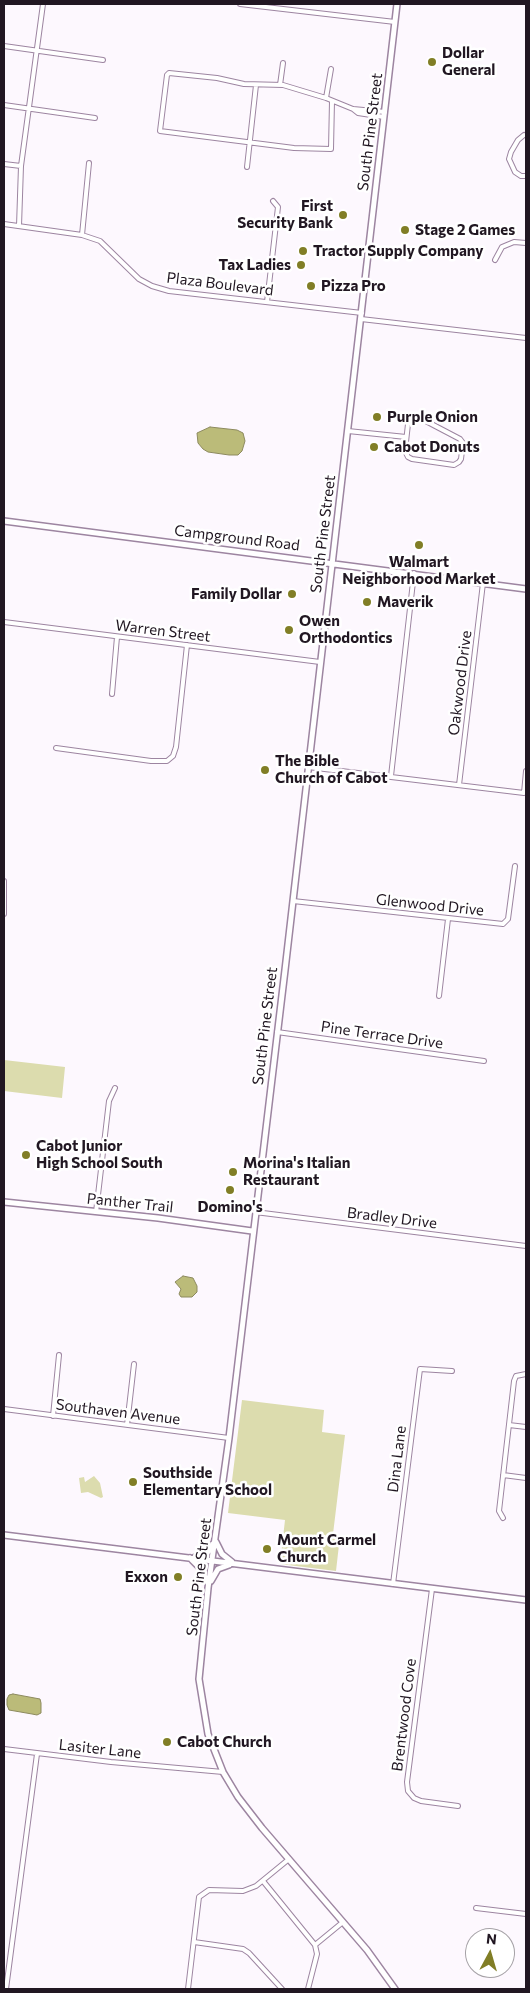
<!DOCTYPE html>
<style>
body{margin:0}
#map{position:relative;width:530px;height:1993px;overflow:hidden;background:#fdf8fe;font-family:Commissioner,sans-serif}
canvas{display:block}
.frame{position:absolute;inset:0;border:5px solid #211722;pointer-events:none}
.north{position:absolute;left:465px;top:1928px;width:50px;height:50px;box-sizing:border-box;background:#fff;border:1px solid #a6a2a7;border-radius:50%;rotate:6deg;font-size:14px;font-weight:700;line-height:20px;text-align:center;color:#211722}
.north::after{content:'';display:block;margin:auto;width:18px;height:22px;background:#817e26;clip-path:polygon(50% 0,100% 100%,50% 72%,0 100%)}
</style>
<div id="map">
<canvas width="530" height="1993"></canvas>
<div class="frame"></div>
<div class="north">N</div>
</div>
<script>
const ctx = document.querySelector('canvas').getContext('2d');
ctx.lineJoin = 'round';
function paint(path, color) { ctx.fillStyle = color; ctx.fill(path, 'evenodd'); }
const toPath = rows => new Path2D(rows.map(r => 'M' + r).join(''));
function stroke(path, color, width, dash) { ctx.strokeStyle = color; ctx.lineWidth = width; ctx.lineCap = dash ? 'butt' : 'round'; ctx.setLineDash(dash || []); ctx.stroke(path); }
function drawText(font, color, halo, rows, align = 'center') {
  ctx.font = font + ' Commissioner,sans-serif'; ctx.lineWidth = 5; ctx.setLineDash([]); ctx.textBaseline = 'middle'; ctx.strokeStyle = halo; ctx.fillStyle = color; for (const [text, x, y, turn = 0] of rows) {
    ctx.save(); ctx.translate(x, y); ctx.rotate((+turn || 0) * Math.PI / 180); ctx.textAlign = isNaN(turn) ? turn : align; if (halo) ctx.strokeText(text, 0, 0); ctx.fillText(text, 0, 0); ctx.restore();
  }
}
paint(toPath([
 [4,1060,65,1067,62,1098,4,1091],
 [242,1400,324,1410,322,1432,345,1435,333,1534,340,1536,336,1571,280,1564,285,1520,228,1513],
 [94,1476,100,1483,103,1497,101,1498,88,1492,81,1493,79,1478,84,1477,85,1482]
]), '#dcdcae');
const water = toPath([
 [210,427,237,430,243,433,245,441,242,451,238,455,229,455,208,452,203,449,198,443,197,433,210,427],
 [183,1276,193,1278,197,1286,197,1292,192,1297,181,1297,179,1294,181,1289,175,1282,183,1276],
 [13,1694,40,1699,41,1703,41,1713,37,1715,32,1714,9,1710,7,1705,7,1699,9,1695,13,1694]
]);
paint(water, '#bbbb79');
stroke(water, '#8d8a5f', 1);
const street = toPath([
 [240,4,395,22],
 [4,46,103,60],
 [280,85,283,63],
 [326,98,331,69],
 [332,101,331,149,294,148,160,131,167,75,169,73,217,78,244,84,283,85,326,98,353,109],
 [4,105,95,118],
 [384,117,358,113,353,109,385,112],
 [524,135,518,140,511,152,509,159,515,172,521,176,526,176],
 [4,164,21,166],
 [247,167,256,85],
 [4,224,82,235,100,241,139,279,152,286,169,291,362,313],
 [19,226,21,166,43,4],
 [82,235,89,163],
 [495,260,502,247,514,242,526,243],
 [267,302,278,207,273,201],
 [361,319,526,338],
 [414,418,420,418,460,439,463,443,461,459,459,462,454,465,412,459,408,457,405,451,408,424,414,418],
 [348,431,406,437],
 [4,622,320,662],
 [112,694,117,637],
 [56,748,151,761,167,761,173,756,176,747,187,645],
 [308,767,524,793,526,771],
 [391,776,414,573],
 [459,785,483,583],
 [4,881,4,914],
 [293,901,503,924,508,919,515,866],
 [439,996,448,919],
 [277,1032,484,1061],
 [96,1212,109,1101,115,1088],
 [255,1212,526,1246],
 [4,1409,229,1438],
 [53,1416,59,1355],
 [127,1425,134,1364],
 [509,1425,526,1427],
 [503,1475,526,1478],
 [503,1518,499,1511,514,1381,516,1376,526,1374],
 [393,1584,420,1369,452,1371],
 [432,1589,407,1782,408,1791,414,1798,421,1801,458,1806],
 [4,1749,111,1762,223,1772],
 [263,1881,315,1945,317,1954,308,1989],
 [476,1908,526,1914],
 [194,1942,243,1949,249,1953,282,1989],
 [315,1945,343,1922],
 [6,1989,37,1754],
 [188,1989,199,1897,209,1890,243,1891,256,1886,289,1859]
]);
const secondary = toPath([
 [4,521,526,589],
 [4,1202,158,1218,252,1231],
 [4,1535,526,1600],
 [216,1542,222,1554,232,1562],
 [195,1557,207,1553,213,1544],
 [190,1558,201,1569,208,1583],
 [211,1581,218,1569,229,1565],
 [395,1989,367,1950,262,1828,238,1797,223,1772,208,1734,199,1679,208,1588,229,1438,285,970,397,4]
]);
stroke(street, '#9d85a1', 6);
stroke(secondary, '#9d85a1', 8);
stroke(street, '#fff', 4);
stroke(secondary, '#fff', 5);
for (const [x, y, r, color] of [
 [432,62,5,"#817e26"],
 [343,215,5,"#817e26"],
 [405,230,5,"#817e26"],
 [303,251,5,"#817e26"],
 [301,265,5,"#817e26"],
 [311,286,5,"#817e26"],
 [377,417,5,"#817e26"],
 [374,447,5,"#817e26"],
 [419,545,5,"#817e26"],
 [292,594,5,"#817e26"],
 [367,602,5,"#817e26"],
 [289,630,5,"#817e26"],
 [265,770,5,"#817e26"],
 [26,1155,5,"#817e26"],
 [233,1172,5,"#817e26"],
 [230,1190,5,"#817e26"],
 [133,1482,5,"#817e26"],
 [267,1549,5,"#817e26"],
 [178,1577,5,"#817e26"],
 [167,1742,5,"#817e26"]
]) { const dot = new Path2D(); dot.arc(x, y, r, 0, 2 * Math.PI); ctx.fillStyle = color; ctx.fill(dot); stroke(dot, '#fff', 2); }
drawText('bold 15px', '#211722', '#fff', [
 ["Dollar",442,53],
 ["General",442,70],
 ["First",333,206,"right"],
 ["Security Bank",333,223,"right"],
 ["Stage 2 Games",415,230],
 ["Tractor Supply Company",313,251],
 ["Tax Ladies",291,265,"right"],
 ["Pizza Pro",321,286],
 ["Purple Onion",387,417],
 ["Cabot Donuts",384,447],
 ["Walmart",419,562,"center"],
 ["Neighborhood Market",419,579,"center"],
 ["Family Dollar",282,594,"right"],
 ["Maverik",377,602],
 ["Owen",299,621],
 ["Orthodontics",299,638],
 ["The Bible",275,761],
 ["Church of Cabot",275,778],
 ["Cabot Junior",36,1146],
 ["High School South",36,1163],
 ["Morina's Italian",243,1163],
 ["Restaurant",243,1180],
 ["Domino's",230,1207,"center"],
 ["Southside",143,1473],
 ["Elementary School",143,1490],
 ["Mount Carmel",277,1540],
 ["Church",277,1557],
 ["Exxon",168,1577,"right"],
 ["Cabot Church",177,1742]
], 'left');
drawText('15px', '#211722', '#fff', [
 ["South Pine Street",370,132,-83],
 ["Plaza Boulevard",220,284,7],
 ["South Pine Street",323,534,-83],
 ["Campground Road",237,538,7],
 ["Warren Street",163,631,7],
 ["Oakwood Drive",460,683,-83],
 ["Glenwood Drive",430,905,6],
 ["South Pine Street",265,1026,-83],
 ["Pine Terrace Drive",382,1035,8],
 ["Panther Trail",130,1203,6],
 ["Bradley Drive",392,1218,7],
 ["Southaven Avenue",118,1412,7],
 ["Dina Lane",397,1459,-83],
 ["South Pine Street",199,1577,-83],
 ["Brentwood Cove",404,1715,-83],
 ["Lasiter Lane",100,1749,6]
]);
</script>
